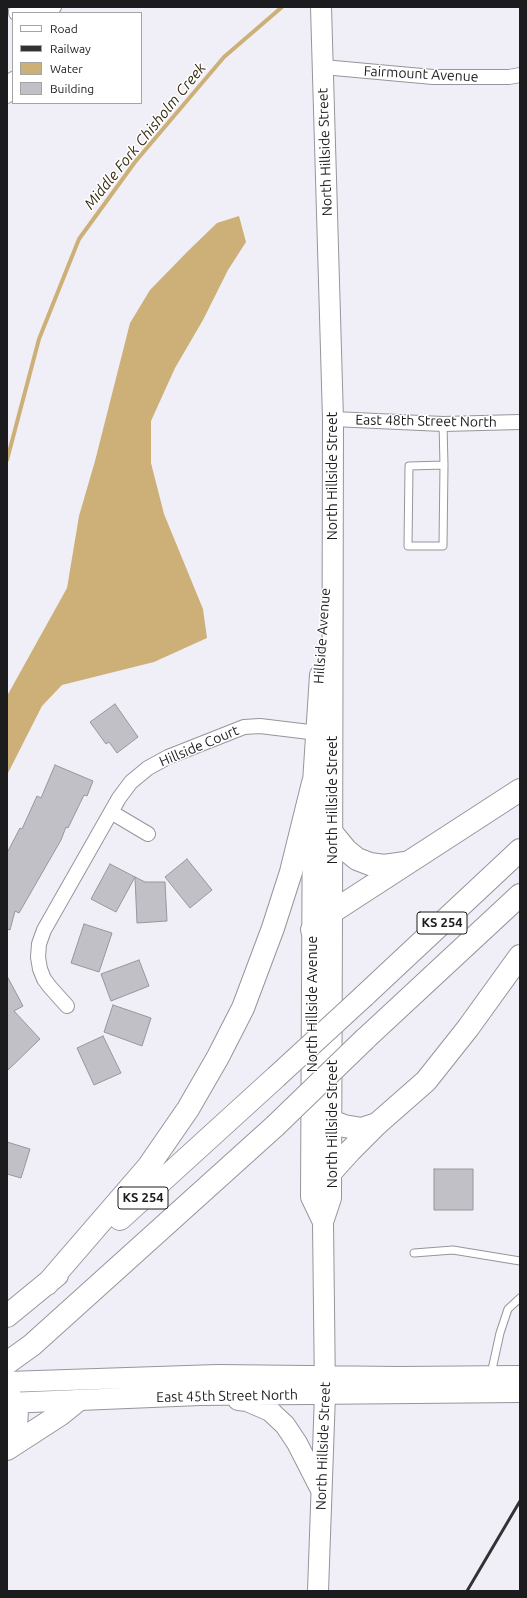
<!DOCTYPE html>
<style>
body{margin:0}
#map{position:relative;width:527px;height:1598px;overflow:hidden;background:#f0eff7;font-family:Ubuntu,sans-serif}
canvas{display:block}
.frame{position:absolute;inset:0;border:8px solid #1c1c1e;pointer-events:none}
.legend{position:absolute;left:12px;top:12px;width:130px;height:92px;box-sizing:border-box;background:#fff;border:1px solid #a4a4a5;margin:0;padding:5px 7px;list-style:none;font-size:12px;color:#1c1c1e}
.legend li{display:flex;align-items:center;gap:8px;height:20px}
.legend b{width:20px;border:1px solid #a4a4a5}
</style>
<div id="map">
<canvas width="527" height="1598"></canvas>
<div class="frame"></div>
<ul class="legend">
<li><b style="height:5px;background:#fff"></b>Road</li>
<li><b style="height:5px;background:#323234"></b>Railway</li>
<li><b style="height:11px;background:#cdb077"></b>Water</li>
<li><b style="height:11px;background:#c1c0c7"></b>Building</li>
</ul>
</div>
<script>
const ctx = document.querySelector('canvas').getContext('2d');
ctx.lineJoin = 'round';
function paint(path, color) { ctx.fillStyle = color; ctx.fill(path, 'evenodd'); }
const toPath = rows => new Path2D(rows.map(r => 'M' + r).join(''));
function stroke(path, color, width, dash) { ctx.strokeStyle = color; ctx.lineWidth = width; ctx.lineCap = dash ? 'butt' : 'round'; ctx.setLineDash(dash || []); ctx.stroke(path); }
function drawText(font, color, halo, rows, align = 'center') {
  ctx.font = font + ' Ubuntu,sans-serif'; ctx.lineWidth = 3; ctx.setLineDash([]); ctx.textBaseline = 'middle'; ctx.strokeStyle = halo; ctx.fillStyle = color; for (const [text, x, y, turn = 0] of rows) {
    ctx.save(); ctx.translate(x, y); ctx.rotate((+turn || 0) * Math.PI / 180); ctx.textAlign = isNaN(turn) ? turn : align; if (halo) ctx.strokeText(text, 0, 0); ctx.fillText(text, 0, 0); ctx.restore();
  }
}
paint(toPath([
 [239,216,246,242,228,270,203,320,175,368,151,421,151,463,164,514,203,609,207,638,154,662,62,685,42,706,7,775,7,696,67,588,79,516,95,461,130,323,150,290,188,251,217,223]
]), '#cdb077');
stroke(toPath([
 [7,460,39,339,79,239,135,162,224,57,282,7]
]), '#cdb077', 4);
const building = toPath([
 [115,704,138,737,117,753,109,742,106,744,90,722,115,704],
 [55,765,93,781,87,796,84,795,68,828,66,827,61,840,19,913,15,911,10,930,7,929,7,853,20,828,22,829,37,796,41,798,55,765],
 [187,859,212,890,190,908,165,877,187,859],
 [110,864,135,877,116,912,91,899,110,864],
 [135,877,145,882,165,882,167,921,137,923,135,877],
 [84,924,112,933,99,972,71,963,84,924],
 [139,960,149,986,111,1001,101,974,139,960],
 [7,976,23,1006,14,1011,40,1039,7,1071,7,976],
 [113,1005,151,1018,142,1046,104,1032,113,1005],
 [103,1036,121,1073,94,1085,77,1048,103,1036],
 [7,1142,30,1149,21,1178,7,1174,7,1142],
 [434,1169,473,1169,473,1210,434,1210,434,1169]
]);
paint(building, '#c1c0c7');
stroke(building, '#96969d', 1);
const lane = toPath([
 [443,424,444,465,443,546,408,546,409,466,444,465],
 [414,1253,453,1250,520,1261],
 [491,1374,500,1333,508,1309,520,1298]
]);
const street = toPath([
 [16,13,16,11,44,11,54,7],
 [323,67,433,77,509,77,520,75],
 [7,96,11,88,13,79],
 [333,419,443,424,520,422],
 [111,812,148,834],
 [67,1006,50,987,44,979,40,969,38,957,39,944,44,930,119,798,131,782,148,768,168,757,244,727,260,726,326,734]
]);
const secondary = toPath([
 [320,675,313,783,311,1197,323,1222],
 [7,1382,217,1375,398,1377,520,1376],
 [238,1400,247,1401,270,1411,285,1425,297,1443,321,1490],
 [7,1403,200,1395,520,1392],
 [318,1591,325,1394,323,1222,331,1198,332,912,333,419,321,7]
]);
const highway = toPath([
 [332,833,346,850,357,859,370,864,384,866,405,863],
 [312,930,332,912,520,790],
 [364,996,520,850],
 [365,1039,520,895],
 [312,1108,331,1121,344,1126,362,1129,377,1124],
 [331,1172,350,1151,377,1124,426,1081,468,1028,520,956],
 [120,1219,276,1077],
 [47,1284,148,1167,188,1109,218,1057,243,1008,273,928,291,872,313,783],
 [7,1316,57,1275],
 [7,1363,32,1345,275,1126],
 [7,1391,17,1409,16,1429,8,1448],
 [7,1449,61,1414,77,1401]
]);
stroke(lane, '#96959c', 9);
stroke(street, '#96959c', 16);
stroke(secondary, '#96959c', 22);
stroke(highway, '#96959c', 24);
stroke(lane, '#fff', 7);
stroke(street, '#fff', 14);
stroke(secondary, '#fff', 20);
stroke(highway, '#fff', 22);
stroke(toPath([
 [467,1591,520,1501]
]), '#323234', 3);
const highwayBridge = toPath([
 [276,1077,364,996],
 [275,1126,365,1039]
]);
stroke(highwayBridge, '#96959c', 24, []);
stroke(highwayBridge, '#fff', 22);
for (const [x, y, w] of [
 [442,923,50],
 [143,1198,50]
]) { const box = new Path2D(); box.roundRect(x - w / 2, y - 11, w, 22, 3); ctx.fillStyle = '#fff'; ctx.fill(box); stroke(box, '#1c1c1e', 1); }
drawText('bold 13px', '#1c1c1e', null, [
 ["KS 254",442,923],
 ["KS 254",143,1198]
]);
drawText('14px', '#1c1c1e', '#fff', [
 ["Fairmount Avenue",421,74,3],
 ["North Hillside Street",325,152,-92],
 ["East 48th Street North",426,421,1],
 ["North Hillside Street",332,476,-90],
 ["Hillside Avenue",322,636,-86],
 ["Hillside Court",199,746,-23],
 ["North Hillside Street",332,800,-90],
 ["North Hillside Avenue",312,1004,-90],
 ["North Hillside Street",332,1124,-90],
 ["East 45th Street North",227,1396,-1],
 ["North Hillside Street",323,1446,-88]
]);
drawText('italic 15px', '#372b10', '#fff', [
 ["Middle Fork Chisholm Creek",145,136,-51]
]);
</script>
